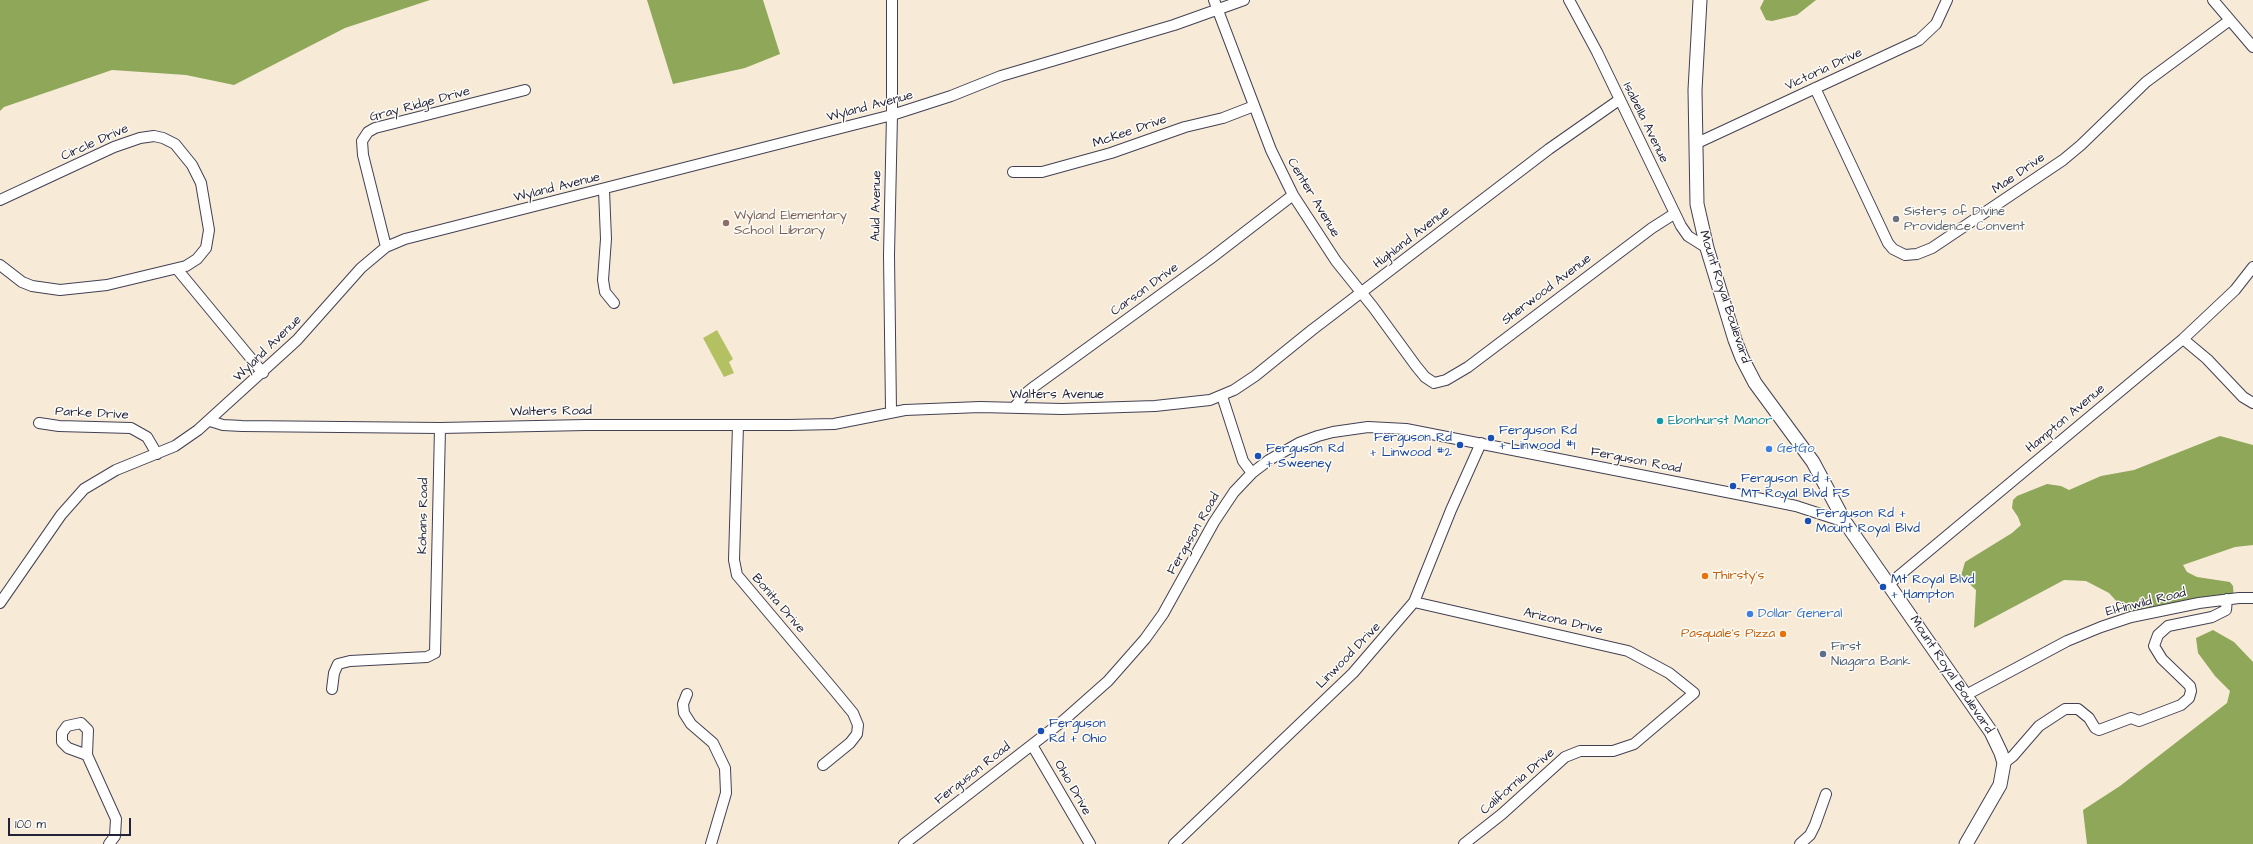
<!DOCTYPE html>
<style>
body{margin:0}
#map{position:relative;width:2253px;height:844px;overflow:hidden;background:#f7ebd8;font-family:"Architects Daughter",sans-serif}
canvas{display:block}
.scale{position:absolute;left:8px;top:818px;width:123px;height:18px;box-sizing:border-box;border:2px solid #22223b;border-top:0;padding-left:5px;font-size:12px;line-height:14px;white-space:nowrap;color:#22223b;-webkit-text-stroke:3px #fdfcf7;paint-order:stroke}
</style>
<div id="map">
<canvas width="2253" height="844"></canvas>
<div class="scale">100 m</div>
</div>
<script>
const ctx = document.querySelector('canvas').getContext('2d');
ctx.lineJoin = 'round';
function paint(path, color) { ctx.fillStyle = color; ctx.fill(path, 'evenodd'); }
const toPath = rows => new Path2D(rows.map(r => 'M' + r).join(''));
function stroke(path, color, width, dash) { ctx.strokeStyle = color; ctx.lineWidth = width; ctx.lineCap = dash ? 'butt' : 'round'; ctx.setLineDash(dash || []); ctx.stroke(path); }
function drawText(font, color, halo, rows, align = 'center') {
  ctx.font = font + ' "Architects Daughter",sans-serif'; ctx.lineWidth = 3; ctx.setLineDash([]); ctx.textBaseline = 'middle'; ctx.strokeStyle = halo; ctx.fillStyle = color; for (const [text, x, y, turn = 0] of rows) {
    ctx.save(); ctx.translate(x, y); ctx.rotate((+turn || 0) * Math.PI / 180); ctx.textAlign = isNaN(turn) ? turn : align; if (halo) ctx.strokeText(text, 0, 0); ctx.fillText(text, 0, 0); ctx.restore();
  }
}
paint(toPath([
 [717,330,733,359,729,362,734,373,724,377,703,338]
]), '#b4c163');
paint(toPath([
 [0,0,430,0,345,28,234,85,186,75,112,70,4,107,0,111],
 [647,0,763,0,780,54,745,68,673,84],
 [1764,0,1816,0,1797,15,1772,21,1766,20,1760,8],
 [2220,436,2253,445,2253,545,2235,547,2183,565,2187,572,2197,577,2230,582,2233,586,2234,599,2131,617,2109,593,2086,581,2064,580,1974,628,1976,590,1961,576,1965,562,2012,533,2021,525,2018,517,2012,508,2013,500,2017,496,2047,484,2061,486,2069,490,2101,476,2134,470],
 [2213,630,2234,642,2253,662,2253,844,2087,844,2083,810,2120,786,2227,703,2230,691,2215,676,2198,653,2196,638]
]), '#8fa759');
const minor = toPath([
 [1214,0,1271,150,1293,195,1336,261,1373,307,1416,366,1425,377,1434,383,1446,380,1468,367,1652,228,1674,214],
 [1569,0,1597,52,1681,226,1688,236,1707,248],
 [2213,0,2253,47],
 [1815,88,1888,243,1893,249,1905,255,1917,254,1932,248,2063,160,2081,145,2146,82,2230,20],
 [1695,144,1919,40,1936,24,1947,0],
 [1013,172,1042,172,1111,153,1185,127,1223,118,1254,106],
 [604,190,606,239,603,280,605,292,614,303],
 [0,200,114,147,140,138,154,136,163,138,175,144,192,165,201,183,209,230,206,248,197,259,186,266,107,285,60,290,32,286,22,282,0,265],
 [386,247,363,155,362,141,368,132,375,128,525,90],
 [177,269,263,373],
 [2183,339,2207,359,2243,397,2253,403],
 [1222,396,1243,461,1252,473],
 [1014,408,1025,394,1035,386,1210,259,1293,195],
 [891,411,889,255,892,115,892,0],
 [210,421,223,425,242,426,440,428,586,425,789,425,834,424,905,410,980,407,1062,409,1155,406,1210,400,1234,390,1255,376,1312,330,1549,149,1619,100],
 [39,423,59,426,131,428,147,437,157,454],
 [738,425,734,560,737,575,834,690,853,713,858,725,857,734,850,743,823,765],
 [1889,584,2183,339,2235,290,2253,267],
 [1414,602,1628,651,1669,673,1694,693,1634,744,1613,751,1580,751,1565,757,1502,814,1464,844],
 [0,603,61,515,84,489,116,470,175,446,198,430,297,340,361,268,386,247,405,239,892,115,951,96,1001,76,1174,25,1244,0],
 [332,689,334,673,338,664,350,661,427,657,435,653,440,428],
 [687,694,683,704,684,713,691,724,713,743,725,768,726,793,711,844],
 [1966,695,2067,641,2101,627,2131,617,2199,603,2239,598,2253,598],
 [1032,745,1090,844],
 [87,755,68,748,62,742,62,733,67,726,81,723,88,730,87,755,116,819,115,836,109,844],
 [2004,763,2013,756,2039,726,2065,709,2078,709,2089,718,2095,728,2099,730,2131,718,2139,721,2181,705,2189,698,2191,691,2190,686,2162,659,2154,646,2158,635,2168,626,2212,617,2226,610,2227,599],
 [904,844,1064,720,1108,681,1145,639,1163,614,1214,522,1234,492,1252,473,1269,460,1299,443,1318,436,1333,432,1368,427,1406,429,1752,497,1796,506,1845,522],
 [1174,844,1353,673,1414,602,1451,510,1481,443],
 [1800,844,1810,835,1815,825,1826,794]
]);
const major = toPath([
 [1700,0,1695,90,1697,204,1707,248,1735,340,1742,358,1755,383,1813,462,1845,522,1991,732,2001,753,2004,763,2000,785,1966,844]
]);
stroke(minor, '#424053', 12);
stroke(major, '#424053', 15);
stroke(minor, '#fff', 10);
stroke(major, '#fff', 13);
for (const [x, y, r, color] of [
 [1896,219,4,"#6b7280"],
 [726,223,4,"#8d6e63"],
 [1660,421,4,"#0f9aa8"],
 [1491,438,4,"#1a4fb4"],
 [1460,445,4,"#1a4fb4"],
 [1769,449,4,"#3f7fe0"],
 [1258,456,4,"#1a4fb4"],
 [1733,486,4,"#1a4fb4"],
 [1808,521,4,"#1a4fb4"],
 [1705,576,4,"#e8710a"],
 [1883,587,4,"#1a4fb4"],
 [1750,614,4,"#3f7fe0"],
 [1783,634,4,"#e8710a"],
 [1823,654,4,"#5c6f8a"],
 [1041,731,4,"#1a4fb4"]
]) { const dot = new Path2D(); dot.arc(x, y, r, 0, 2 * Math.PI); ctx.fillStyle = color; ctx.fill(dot); stroke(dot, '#fdfcf7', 1.5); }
drawText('13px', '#22223b', '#fdfcf7', [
 ["Victoria Drive",1824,70,-25],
 ["Gray Ridge Drive",420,105,-15],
 ["Wyland Avenue",870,107,-15],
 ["Isabella Avenue",1645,123,64],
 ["McKee Drive",1130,132,-19],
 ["Circle Drive",95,143,-24],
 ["Mae Drive",2019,174,-35],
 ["Wyland Avenue",557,188,-14],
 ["Center Avenue",1313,198,59],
 ["Auld Avenue",877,206,-89],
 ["Highland Avenue",1412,238,-38],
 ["Carson Drive",1145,290,-36],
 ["Sherwood Avenue",1547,290,-37],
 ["Mount Royal Boulevard",1724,297,72],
 ["Wyland Avenue",268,349,-44],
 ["Walters Avenue",1057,395],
 ["Walters Road",551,412,-1],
 ["Parke Drive",92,414,3],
 ["Hampton Avenue",2066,419,-40],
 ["Ferguson Road",1636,461,11],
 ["Kohans Road",424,516,-89],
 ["Ferguson Road",1194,534,-60],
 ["Elfinwild Road",2146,603,-14],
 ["Bonita Drive",778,604,49],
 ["Arizona Drive",1563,622,13],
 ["Linwood Drive",1349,656,-46],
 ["Mount Royal Boulevard",1951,675,56],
 ["Ferguson Road",973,774,-38],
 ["California Drive",1518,782,-41],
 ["Ohio Drive",1072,788,60]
]);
drawText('13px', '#5b616d', '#fdfcf7', [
 ["Sisters of Divine",1904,212],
 ["Providence Convent",1904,227]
], 'left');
drawText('13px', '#785e54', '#fdfcf7', [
 ["Wyland Elementary",734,216],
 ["School Library",734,231]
], 'left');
drawText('13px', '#0d838f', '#fdfcf7', [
 ["Ebonhurst Manor",1668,421]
], 'left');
drawText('13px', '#164399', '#fdfcf7', [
 ["Ferguson Rd",1499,431],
 ["+ Linwood #1",1499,446],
 ["Ferguson Rd",1452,438,"right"],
 ["+ Linwood #2",1452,453,"right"],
 ["Ferguson Rd",1266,449],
 ["+ Sweeney",1266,464],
 ["Ferguson Rd +",1741,479],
 ["MT Royal Blvd FS",1741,494],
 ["Ferguson Rd +",1816,514],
 ["Mount Royal Blvd",1816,529],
 ["Mt Royal Blvd",1891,580],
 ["+ Hampton",1891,595],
 ["Ferguson",1049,724],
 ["Rd + Ohio",1049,739]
], 'left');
drawText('13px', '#366cbe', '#fdfcf7', [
 ["GetGo",1777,449],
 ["Dollar General",1758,614]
], 'left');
drawText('13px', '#c56008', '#fdfcf7', [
 ["Thirsty's",1713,576],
 ["Pasquale's Pizza",1775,634,"right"]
], 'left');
drawText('13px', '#4e5e75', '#fdfcf7', [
 ["First",1831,647],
 ["Niagara Bank",1831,662]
], 'left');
</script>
